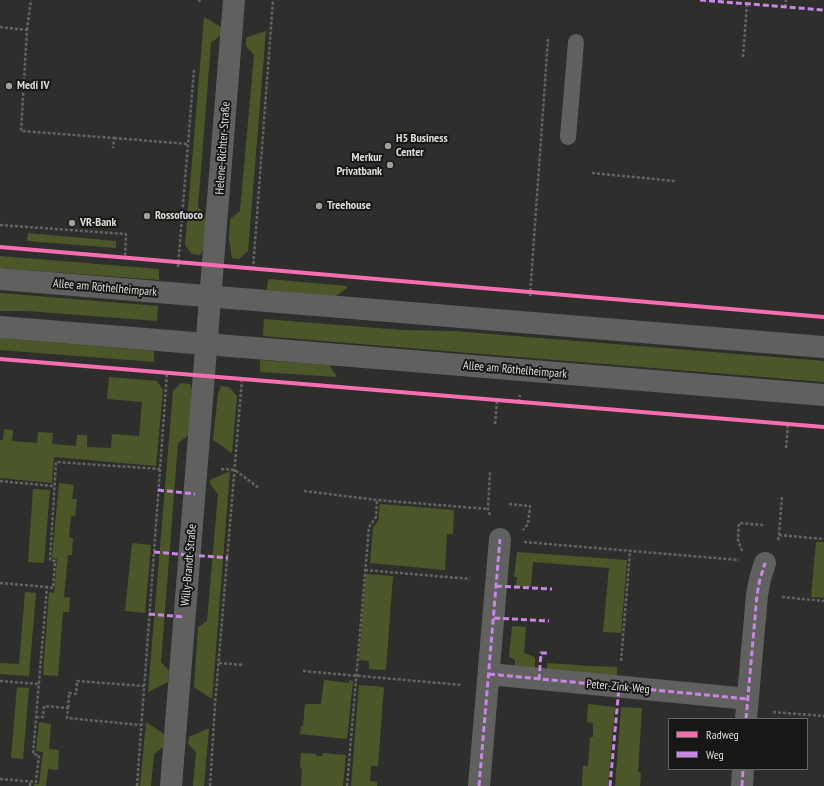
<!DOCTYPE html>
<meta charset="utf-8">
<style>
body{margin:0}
#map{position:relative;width:824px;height:786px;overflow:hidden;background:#2e2f2c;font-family:"PT Sans Narrow",sans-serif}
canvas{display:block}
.legend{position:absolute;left:668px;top:718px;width:140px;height:52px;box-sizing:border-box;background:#171816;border:1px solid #666764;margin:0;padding:5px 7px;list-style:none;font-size:12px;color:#dddeda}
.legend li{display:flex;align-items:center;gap:8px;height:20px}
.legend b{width:20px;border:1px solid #666764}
</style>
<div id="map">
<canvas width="824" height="786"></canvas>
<ul class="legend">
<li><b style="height:5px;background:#f96db3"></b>Radweg</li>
<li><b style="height:5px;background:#c787e3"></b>Weg</li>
</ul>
</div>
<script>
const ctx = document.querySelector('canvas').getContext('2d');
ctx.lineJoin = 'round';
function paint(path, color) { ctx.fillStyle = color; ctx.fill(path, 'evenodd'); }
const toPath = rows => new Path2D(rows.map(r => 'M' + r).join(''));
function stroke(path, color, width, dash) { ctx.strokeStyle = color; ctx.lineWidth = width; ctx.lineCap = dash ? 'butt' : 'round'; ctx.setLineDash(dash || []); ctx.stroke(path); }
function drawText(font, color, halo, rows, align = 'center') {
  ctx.font = font + ' "PT Sans Narrow",sans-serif'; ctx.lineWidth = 4; ctx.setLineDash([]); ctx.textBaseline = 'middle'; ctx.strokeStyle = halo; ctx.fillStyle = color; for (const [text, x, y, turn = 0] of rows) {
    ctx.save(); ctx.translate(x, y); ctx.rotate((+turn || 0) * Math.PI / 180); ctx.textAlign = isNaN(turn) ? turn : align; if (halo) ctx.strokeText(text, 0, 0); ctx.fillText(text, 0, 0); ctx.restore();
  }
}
paint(toPath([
 [204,17,221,27,221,35,211,43,198,207,207,217,203,250,200,255,192,254,185,245],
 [266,31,248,251,239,259,232,258,229,239,230,219,240,211,254,55,246,46,246,39,248,37],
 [28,233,116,241,116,248,27,241],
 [0,256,159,269,159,280,0,268],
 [268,279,347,286,347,288,336,296,267,290],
 [0,293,158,306,157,321,27,311,0,311],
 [264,319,402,330,453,331,824,361,824,382,263,336],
 [0,338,154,351,154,362,0,350],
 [260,360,329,365,337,377,260,372],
 [109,377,157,381,163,390,156,466,54,457,52,483,0,478,0,440,3,440,4,429,13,430,12,441,37,443,38,432,53,433,52,444,76,446,77,435,87,435,87,447,111,448,112,434,139,436,142,402,107,399],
 [181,383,190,384,192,390,189,435,178,443,161,662,169,671,168,682,148,692,173,391],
 [221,386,229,387,237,396,232,453,213,440,218,394],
 [230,471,212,699,194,687,198,627,207,621,218,494,210,484,210,480],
 [59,483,74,485,72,499,77,499,75,516,71,516,69,537,73,538,72,555,68,555,64,597,70,598,69,612,63,612,58,676,43,675,49,592,54,593,57,559,52,558],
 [33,489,50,490,44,563,28,562],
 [380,504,454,510,453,534,447,534,445,570,370,563,373,528,378,521],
 [816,542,824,542,824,598,811,597],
 [132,543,151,545,145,613,125,611],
 [517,552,627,560,621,633,603,632,609,568,533,562,531,587,516,586,517,577,514,577],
 [366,574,393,576,386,670,369,669,369,661,359,660],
 [25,592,36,593,29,676,0,674,0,663,19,664],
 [512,626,526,627,524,653,535,657,535,668,515,666,515,660,509,657],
 [547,663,592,666,617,667,617,676,547,669],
 [324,680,349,683,349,680,353,681,347,739,300,734,301,726,303,726,305,704,321,704],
 [359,685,384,687,378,766,371,766,370,781,377,782,377,786,351,786],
 [17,687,29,688,23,759,11,758],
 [588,704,615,707,608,786,582,786,583,766,588,766,590,737,593,737,593,723,587,722],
 [621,707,642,708,638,772,641,773,640,786,615,786],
 [39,722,51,724,49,749,59,750,58,770,48,769,46,786,34,786,34,784,39,784,43,752,36,751],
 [146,722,164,734,163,747,154,754,151,786,140,786],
 [209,728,204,786,193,786,196,752,188,744,189,737],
 [301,753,316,754,316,756,322,756,323,753,346,755,343,786,301,786,302,768,300,768]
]), '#4c5729');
stroke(toPath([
 [199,2,200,0],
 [785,7,786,0],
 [0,27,27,30,21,131,114,138,113,148],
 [27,30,31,0],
 [743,57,747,4],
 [114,138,188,144],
 [592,173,675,181],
 [0,225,126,234,125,258],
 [178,267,194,70],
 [253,269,273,0],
 [530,296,548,39],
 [519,402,520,395],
 [495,424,497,400],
 [786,448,788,425],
 [221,469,235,470,259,488],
 [0,481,53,486],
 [304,491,377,500,488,509],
 [509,504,530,506,528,524,523,530],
 [490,515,488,509,490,472],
 [779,535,824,539],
 [778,540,779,535,782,496],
 [524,542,739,560],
 [742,551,738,540,739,523,764,525],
 [365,570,470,579],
 [0,583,47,587],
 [782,597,824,601],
 [621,661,630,552],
 [219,663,244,665],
 [303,671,462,685],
 [0,681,39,684],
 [68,708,69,693,76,694,77,681,144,686],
 [773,712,824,716],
 [36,717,43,717,44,706,68,708,67,718,141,725],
 [0,779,36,782,39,755,33,754,47,587,53,588,55,561,50,560,56,462,160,469],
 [30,786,30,781],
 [137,786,167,373],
 [210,786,215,705,242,379],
 [347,786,369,527,376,517,377,500]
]), '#646563', 2.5, [3, 2]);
stroke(toPath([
 [568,137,576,42]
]), '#60605f', 16);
stroke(toPath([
 [489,674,748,699],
 [746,719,757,595,760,579,765,563],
 [479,786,500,539],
 [742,786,743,769]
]), '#60605f', 22);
stroke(toPath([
 [171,786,234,0]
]), '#60605f', 22);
stroke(toPath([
 [0,279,824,347],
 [0,327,824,395]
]), '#60605f', 22);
stroke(toPath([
 [700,0,824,10],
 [158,490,195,494],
 [154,552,228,558],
 [496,586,552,589],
 [149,614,184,617],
 [494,618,549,621],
 [489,674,748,699],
 [539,680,541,653,547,653],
 [746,719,757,595,760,579,765,563],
 [479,786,500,539],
 [610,786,619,687],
 [742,786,743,769]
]), '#c787e3', 3, [6, 3]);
stroke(toPath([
 [0,247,824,317],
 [0,359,824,427]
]), '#f96db3', 4);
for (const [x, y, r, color] of [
 [9,86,4,"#a0a19d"],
 [388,146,4,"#a0a19d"],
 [390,165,4,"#a0a19d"],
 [319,206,4,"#a0a19d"],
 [147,216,4,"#a0a19d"],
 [72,223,4,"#a0a19d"]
]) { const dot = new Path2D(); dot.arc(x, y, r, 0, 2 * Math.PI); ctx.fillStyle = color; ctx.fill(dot); stroke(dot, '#171816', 1.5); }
drawText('bold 12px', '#dddeda', '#171816', [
 ["Medi IV",17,86],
 ["H5 Business",396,139],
 ["Center",396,153],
 ["Merkur",382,158,"right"],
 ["Privatbank",382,172,"right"],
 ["Treehouse",327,206],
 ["Rossofuoco",155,216],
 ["VR-Bank",80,223]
], 'left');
drawText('12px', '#dddeda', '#171816', [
 ["Helene-Richter-Straße",223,148,-86],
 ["Allee am Röthelheimpark",105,288,5],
 ["Allee am Röthelheimpark",515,370,5],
 ["Willy-Brandt-Straße",189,565,-85],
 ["Peter-Zink-Weg",618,687,5]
]);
</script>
